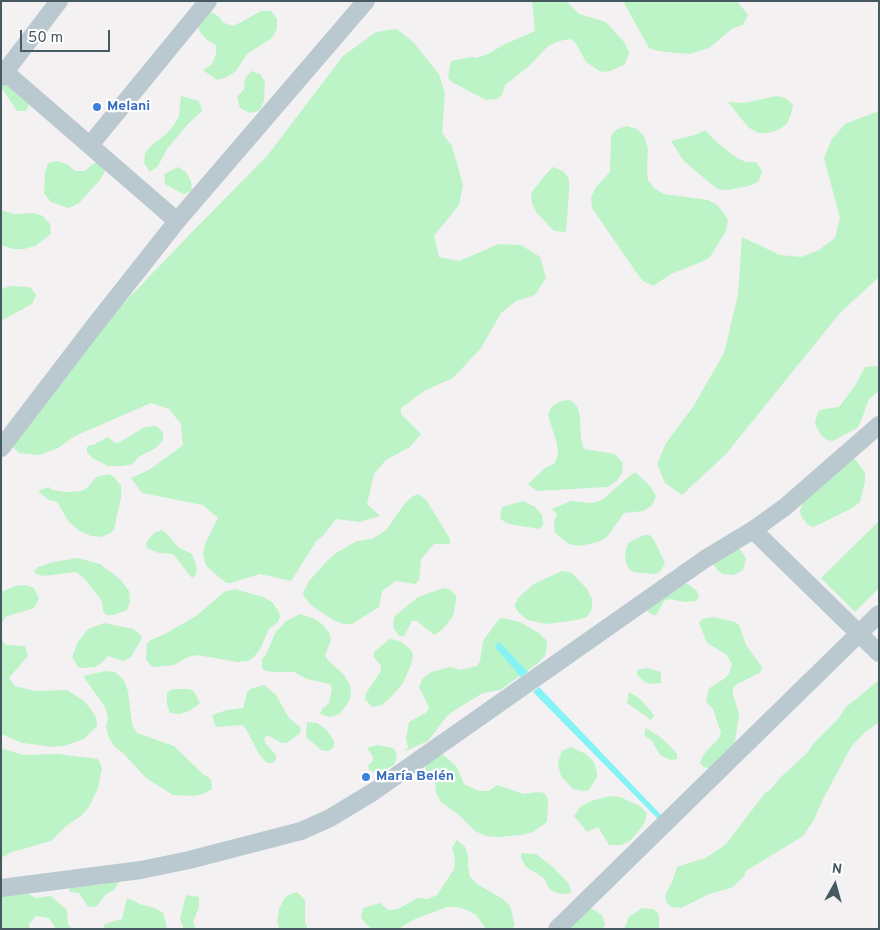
<!DOCTYPE html>
<meta charset="utf-8">
<style>
body{margin:0}
#map{position:relative;width:880px;height:930px;overflow:hidden;background:#f3f1f1;font-family:Overpass,sans-serif}
canvas{display:block}
.frame{position:absolute;inset:0;border:2px solid #465960;pointer-events:none}
.north{position:absolute;left:810px;top:860px;width:50px;height:50px;-webkit-text-stroke:4px #fff;paint-order:stroke;rotate:7deg;font-size:14px;font-weight:700;line-height:20px;text-align:center;color:#465960}
.north::after{content:'';display:block;margin:auto;width:18px;height:22px;background:#465960;clip-path:polygon(50% 0,100% 100%,50% 72%,0 100%)}
.scale{position:absolute;left:20px;top:30px;width:90px;height:22px;box-sizing:border-box;border:2px solid #465960;border-top:0;padding-left:6px;font-size:15px;line-height:18px;white-space:nowrap;color:#465960;-webkit-text-stroke:4px #fff;paint-order:stroke}
</style>
<div id="map">
<canvas width="880" height="930"></canvas>
<div class="frame"></div>
<div class="north">N</div>
<div class="scale">50 m</div>
</div>
<script>
const ctx = document.querySelector('canvas').getContext('2d');
ctx.lineJoin = 'round';
function paint(path, color) { ctx.fillStyle = color; ctx.fill(path, 'evenodd'); }
const toPath = rows => new Path2D(rows.map(r => 'M' + r).join(''));
function stroke(path, color, width, dash) { ctx.strokeStyle = color; ctx.lineWidth = width; ctx.lineCap = dash ? 'butt' : 'round'; ctx.setLineDash(dash || []); ctx.stroke(path); }
function drawText(font, color, halo, rows, align = 'center') {
  ctx.font = font + ' Overpass,sans-serif'; ctx.lineWidth = 4.5; ctx.setLineDash([]); ctx.textBaseline = 'middle'; ctx.strokeStyle = halo; ctx.fillStyle = color; for (const [text, x, y, turn = 0] of rows) {
    ctx.save(); ctx.translate(x, y); ctx.rotate((+turn || 0) * Math.PI / 180); ctx.textAlign = isNaN(turn) ? turn : align; if (halo) ctx.strokeText(text, 0, 0); ctx.fillText(text, 0, 0); ctx.restore();
  }
}
paint(toPath([
 [532,1,566,1,579,14,606,22,625,43,629,53,625,64,611,71,601,72,586,62,575,42,570,39,559,41,548,46,528,67,505,85,502,95,497,99,486,100,452,82,448,78,451,61,471,57,476,58,488,54,503,45,535,31],
 [623,1,737,1,748,15,743,25,733,28,709,48,689,54,658,51,649,48],
 [209,11,218,16,224,23,234,26,261,11,271,11,277,19,277,29,272,38,247,54,236,71,227,77,217,80,203,70,212,64,216,54,216,45,207,40,200,32,197,22],
 [397,29,413,42,439,74,445,93,442,133,452,146,463,185,459,205,434,236,439,257,459,261,499,244,521,245,540,257,546,278,535,295,516,301,501,313,481,348,453,378,424,391,401,408,401,414,421,434,410,447,386,460,374,474,367,504,380,516,360,522,336,519,323,536,317,540,291,581,260,574,231,583,226,583,206,566,203,555,205,544,218,518,203,505,142,493,131,478,149,470,183,445,181,424,169,409,151,403,75,436,58,448,40,455,19,453,5,440,9,422,50,377,75,354,195,229,267,156,343,56,376,32],
 [251,71,260,74,265,82,264,101,259,111,249,113,240,108,237,97,244,89,245,79],
 [1,79,31,102,26,111,17,111,1,87],
 [181,96,199,101,202,111,187,125,167,149,158,166,150,172,144,163,145,153,151,146,167,133,174,125,179,116],
 [776,96,786,98,793,105,791,114,787,124,778,130,768,133,758,133,748,127,728,102,744,103],
 [879,111,879,277,840,313,726,454,682,495,665,483,657,464,666,443,693,407,724,353,738,295,742,237,780,255,801,257,819,250,835,238,840,218,824,158,832,139,845,124],
 [627,126,637,129,644,136,648,149,647,169,648,180,654,188,664,194,708,200,717,205,724,213,728,221,726,231,710,257,701,262,671,274,653,286,643,281,636,272,592,208,591,197,596,187,610,172,611,136,617,129],
 [705,130,719,144,737,158,746,162,756,162,762,171,759,181,749,186,728,190,718,189,710,183,683,160,671,141,695,135],
 [57,161,67,164,75,171,85,171,93,164,102,161,105,171,100,180,79,203,69,208,51,202,44,193,45,173,48,163],
 [178,167,186,172,191,181,192,191,183,194,165,184,164,174],
 [553,167,563,171,569,179,569,191,566,232,554,231,537,213,532,203,531,193,546,174],
 [1,210,13,214,34,213,43,216,50,224,51,234,35,246,24,249,13,249,1,245],
 [11,286,30,287,36,295,32,304,1,321,1,289],
 [876,366,879,367,879,391,869,399,860,424,857,428,833,441,827,440,822,436,816,426,815,421,819,411,824,409,839,407,855,386,865,367],
 [571,400,578,408,580,418,581,439,584,449,615,454,623,463,622,473,617,481,608,487,537,491,528,484,545,468,555,463,558,454,557,444,548,415,552,406,561,401],
 [156,426,163,432,163,440,156,448,138,457,133,464,123,466,108,466,92,458,87,452,87,447,90,445,93,445,108,437,115,443,118,443,145,427],
 [851,458,856,460,865,473,865,481,860,502,852,508,818,525,813,527,808,525,801,516,800,511,804,499],
 [635,472,650,486,656,496,652,505,644,511,624,513,607,537,598,542,579,546,569,544,555,533,554,523,557,514,552,509,571,501,592,503,602,500,626,479],
 [109,474,114,477,121,486,121,498,114,529,111,533,101,537,91,536,78,530,69,522,57,502,49,500,38,491,49,487,52,490,66,492,82,491,87,488,96,477],
 [419,494,427,501,450,539,450,544,434,544,421,559,419,581,415,584,396,581,382,591,379,607,352,624,343,624,333,620,312,606,305,598,303,593,309,581,327,561,336,553,357,541,372,539,382,533,387,529,405,503,413,496],
 [523,501,535,507,542,515,543,525,540,529,509,524,500,519,502,507],
 [879,521,879,588,855,612,821,578],
 [162,530,169,536,178,547,192,554,197,568,195,576,192,578,173,554,159,553,147,548,146,545,148,540,154,533],
 [644,535,649,535,653,538,665,563,660,572,654,574,633,572,629,569,626,563,625,553,628,543],
 [738,546,746,559,743,570,733,575,723,574,718,571,712,562],
 [78,558,100,564,120,579,129,591,130,602,127,610,114,615,106,615,103,611,102,601,84,578,76,572,44,576,36,574,34,571,38,567,53,562],
 [562,571,572,573,587,589,592,599,592,609,587,617,577,620,547,624,528,620,520,614,514,606,519,597,534,584],
 [683,584,688,584,697,591,699,596,696,601,685,602,669,599,664,601,656,615,651,614,647,611,648,606],
 [25,585,34,588,39,598,34,608,5,617,1,625,1,592,15,586],
 [443,588,449,589,453,592,456,596,456,601,453,616,443,629,434,635,417,621,412,621,404,636,399,636,393,627,394,617,418,597],
 [235,589,263,597,272,602,279,612,280,617,278,622,269,629,260,649,253,658,248,661,238,662,197,655,188,657,174,665,152,667,146,659,147,643,151,640,165,634,196,616,224,592],
 [300,614,315,619,323,625,330,634,331,640,325,655,328,660,344,675,350,685,351,695,349,701,340,714,330,717,320,714,322,709,329,703,332,688,330,684,307,679,294,672,277,672,266,671,262,668,262,659,266,655,275,633,286,621],
 [713,617,735,622,739,625,746,645,762,667,761,672,737,684,733,688,733,694,739,714,735,741,734,745,713,768,708,768,703,767,700,763,704,754,719,738,721,733,713,709,706,702,708,691,711,687,725,678,729,674,732,664,726,654,707,643,699,623,702,619],
 [503,618,520,622,539,633,546,640,547,645,545,656,537,664,500,690,483,693,455,710,447,716,428,741,403,752,408,748,406,738,409,722,427,712,429,707,419,687,423,678,431,672,450,667,460,670,477,666,480,661,483,641,499,619],
 [104,623,133,629,140,634,142,638,131,657,124,661,108,656,99,665,95,667,83,668,78,667,72,657,78,642,88,629],
 [1,637,5,645,25,646,28,656,9,678,15,686,35,691,67,690,84,701,90,708,96,717,97,726,84,739,64,746,54,747,22,743,1,734],
 [390,639,400,641,411,650,413,655,411,665,403,683,390,698,382,705,372,707,365,699,366,693,381,671,381,666,374,657,374,652],
 [647,668,661,672,661,683,651,684,645,682,637,675,637,670],
 [105,671,115,672,124,680,128,691,132,724,137,733,174,746,203,774,211,779,212,789,203,794,194,796,173,795,146,778,123,753,115,747,109,738,106,727,108,717,105,707,83,676],
 [879,680,879,722,865,732,851,747,822,801,814,820,803,836,746,871,744,876,733,887,707,895,681,908,671,907,667,903,665,898,666,893,672,882,677,867,705,858,715,852,726,844,765,793,770,790,781,777,807,753,813,744,838,719,845,708],
 [264,685,276,695,289,718,301,728,300,733,287,743,282,743,267,735,264,739,266,744,276,755,276,760,272,763,267,763,259,754,246,729,242,725,216,727,212,715,227,710,243,708,247,693,250,689],
 [175,689,190,689,194,692,200,703,191,710,180,714,170,713,167,704,167,694,170,690],
 [629,692,639,698,651,711,654,716,651,720,627,703],
 [307,722,317,723,326,729,334,741,334,746,331,750,326,751,321,750,306,737],
 [646,728,659,736,666,742,677,754,677,759,670,760,660,755,652,741,644,735],
 [377,745,393,748,396,752,397,757,394,765,384,770,374,772,369,770,368,765,372,762,373,757,367,748],
 [571,747,586,754,594,762,597,772,597,777,589,790,584,791,573,789,561,776,558,764,559,759,562,751],
 [1,748,23,755,57,754,98,759,102,768,98,788,89,807,82,815,65,827,51,841,12,852,3,857,1,857],
 [440,754,445,756,456,766,464,784,479,791,489,791,497,785,524,794,539,792,544,793,547,797,548,802,547,822,533,832,522,835,498,837,486,836,475,831,459,815,441,802,436,793,435,778,427,775,425,765],
 [610,796,620,797,640,806,647,813,644,824,630,841,621,845,609,845,598,827,587,832,574,816,580,807,591,801],
 [457,840,465,847,468,856,468,867,470,877,477,884,503,899,510,906,515,925,512,929,486,929,476,915,467,910,457,907,447,907,415,919,398,929,372,929,368,926,361,918,363,908,381,903,388,910,398,909,418,898,428,899,437,895,454,869,455,859,452,848],
 [521,853,536,854,553,867,568,883,572,893,561,894,552,891,548,887,544,878,526,867,521,858],
 [109,880,120,881,113,891,106,894,97,906,88,907,79,893,70,892,69,887,87,883,102,885],
 [1,891,24,891,35,898,51,896,67,910,68,924,72,929,56,929,49,918,36,916,29,924,30,929,1,929],
 [297,892,305,900,305,923,308,929,279,929,277,921,279,909,284,899,288,895],
 [187,895,199,897,199,907,193,922,196,929,184,929,180,919,185,899],
 [127,898,142,905,155,908,163,913,166,923,167,929,103,929,105,924,122,919],
 [589,907,602,915,605,925,603,929,556,929],
 [642,908,653,909,658,913,659,917,659,929,624,929,629,917]
]), '#bcf4c7');
paint(toPath([
 [499,642,528,672,521,677,495,647],
 [539,687,663,817,659,820,533,692]
]), '#85f3f5');
stroke(toPath([
 [5,72,177,221],
 [1,77,59,1],
 [90,145,208,1],
 [1,448,95,325,177,221,366,1],
 [753,530,879,653],
 [1,888,141,870,189,860,301,831,330,818,373,792,705,559,753,530,785,507,879,425],
 [557,929,879,614]
]), '#bac9cf', 18);
for (const [x, y, r, color] of [
 [97,107,5,"#3f7fe0"],
 [366,777,5,"#3f7fe0"]
]) { const dot = new Path2D(); dot.arc(x, y, r, 0, 2 * Math.PI); ctx.fillStyle = color; ctx.fill(dot); stroke(dot, '#fff', 2); }
drawText('bold 14px', '#366cbe', '#fff', [
 ["Melani",107,107],
 ["María Belén",376,777]
], 'left');
</script>
